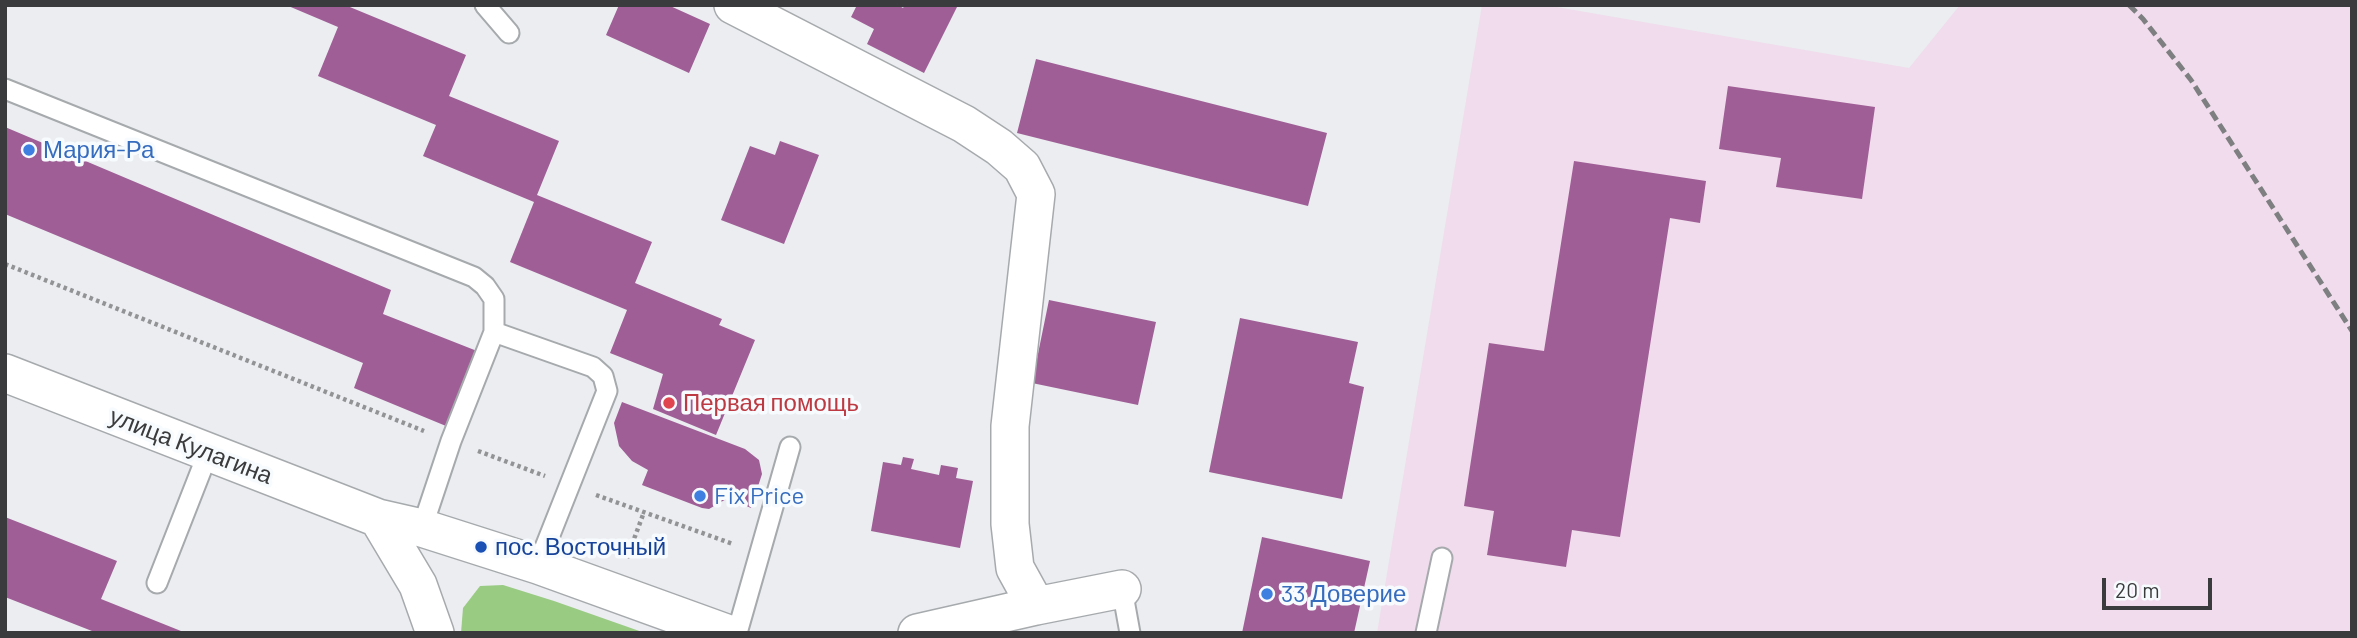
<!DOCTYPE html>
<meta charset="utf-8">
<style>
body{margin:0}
#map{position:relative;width:2357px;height:638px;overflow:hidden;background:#ebedf1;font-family:Barlow,sans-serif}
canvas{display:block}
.frame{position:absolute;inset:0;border:7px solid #3a3b3c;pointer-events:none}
.scale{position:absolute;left:2102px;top:578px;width:110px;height:32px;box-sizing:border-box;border:4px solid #3a3b3c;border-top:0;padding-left:9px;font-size:21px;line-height:24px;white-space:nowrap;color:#3a3b3c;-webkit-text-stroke:5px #f8fbfe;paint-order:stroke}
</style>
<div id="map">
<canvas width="2357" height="638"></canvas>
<div class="frame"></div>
<div class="scale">20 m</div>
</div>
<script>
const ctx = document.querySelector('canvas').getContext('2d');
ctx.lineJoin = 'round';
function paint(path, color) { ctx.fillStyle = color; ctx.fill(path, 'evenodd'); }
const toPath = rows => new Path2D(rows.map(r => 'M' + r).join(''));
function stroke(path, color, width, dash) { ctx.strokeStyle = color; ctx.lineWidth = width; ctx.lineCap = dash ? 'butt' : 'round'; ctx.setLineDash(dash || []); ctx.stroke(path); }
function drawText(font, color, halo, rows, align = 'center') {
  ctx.font = font + ' Barlow,sans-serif'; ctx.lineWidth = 7; ctx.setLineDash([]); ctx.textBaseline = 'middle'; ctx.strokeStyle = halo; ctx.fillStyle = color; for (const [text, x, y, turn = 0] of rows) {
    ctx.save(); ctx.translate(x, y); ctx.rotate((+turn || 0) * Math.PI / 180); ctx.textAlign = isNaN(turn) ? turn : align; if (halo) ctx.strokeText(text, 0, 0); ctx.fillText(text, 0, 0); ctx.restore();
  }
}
paint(toPath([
 [1482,5,1545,5,1909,68,1960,5,2352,5,2352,633,1377,633]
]), '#f0dcec');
paint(toPath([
 [503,585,554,601,645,633,461,633,463,608,480,586]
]), '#9acb83');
paint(toPath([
 [286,5,345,5,466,55,449,96,559,141,537,195,652,242,635,283,722,319,719,325,755,340,716,435,653,409,663,374,610,353,627,310,510,262,534,202,423,156,436,125,318,76,338,27],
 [619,5,668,5,710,24,689,73,606,35],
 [857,5,898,5,903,8,905,5,958,5,924,73,867,44,874,29,851,17],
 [1036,59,1327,133,1308,206,1017,133],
 [1728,86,1875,107,1862,199,1776,187,1781,158,1719,149],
 [5,127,391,290,383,314,477,351,446,426,354,388,363,363,5,214],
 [780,141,819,155,784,244,721,220,750,146,775,155],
 [1574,161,1706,181,1700,223,1670,218,1620,537,1572,530,1566,567,1487,555,1494,511,1464,506,1489,343,1544,351],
 [1049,300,1156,322,1138,405,1032,383],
 [1240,318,1358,342,1349,383,1364,387,1342,499,1209,472],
 [622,402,745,449,759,460,762,474,751,508,728,498,709,509,702,508,642,485,648,470,632,461,619,446,614,423],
 [903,457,914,459,911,469,939,475,941,465,958,468,956,478,973,481,960,548,871,531,883,462,901,465],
 [5,517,117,561,101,599,186,633,91,633,92,631,5,597],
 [1262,537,1370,561,1354,633,1242,633]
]), '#9f5e96');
const lane = toPath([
 [485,5,509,33],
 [5,89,474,277,485,286,494,299,494,332,451,441,422,528],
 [494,332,593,367,603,376,607,391,538,565],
 [157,583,208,453],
 [1122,589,1130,633],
 [737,633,790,447],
 [1426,633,1442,558]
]);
const street = toPath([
 [733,5,964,124,999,147,1022,167,1036,194,1010,426,1010,524,1015,568,1036,606,1122,589],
 [5,373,378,518,422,528,538,565,726,633],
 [378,518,418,585,435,633],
 [917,633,1036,606]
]);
stroke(lane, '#a7aaad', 23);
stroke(street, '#a7aaad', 40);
stroke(toPath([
 [5,264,424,431],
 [478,451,545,476],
 [596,495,733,544],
 [627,558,644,512]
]), '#919395', 4.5, [3.5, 3.5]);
stroke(lane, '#fff', 19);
stroke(street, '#fff', 37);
stroke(toPath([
 [2129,5,2143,19,2191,80,2352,331]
]), '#7e7f81', 5, [10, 5]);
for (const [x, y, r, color] of [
 [29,150,7,"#3f7fe0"],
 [669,403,7,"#e0444e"],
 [700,496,7,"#3f7fe0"],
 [481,547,7,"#1a4fb4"],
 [1267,594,7,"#3f7fe0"]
]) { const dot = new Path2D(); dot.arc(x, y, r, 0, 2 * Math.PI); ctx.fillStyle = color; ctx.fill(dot); stroke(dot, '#f8fbfe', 2.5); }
drawText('24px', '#366cbe', '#f8fbfe', [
 ["Мария-Ра",43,150],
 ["Fix Price",714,496],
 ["33 Доверие",1281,594]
], 'left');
drawText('24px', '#be3a42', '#f8fbfe', [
 ["Первая помощь",683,403]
], 'left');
drawText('24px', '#3a3b3c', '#f8fbfe', [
 ["улица Кулагина",191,446,21]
]);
drawText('24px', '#164399', '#f8fbfe', [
 ["пос. Восточный",495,547]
], 'left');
</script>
